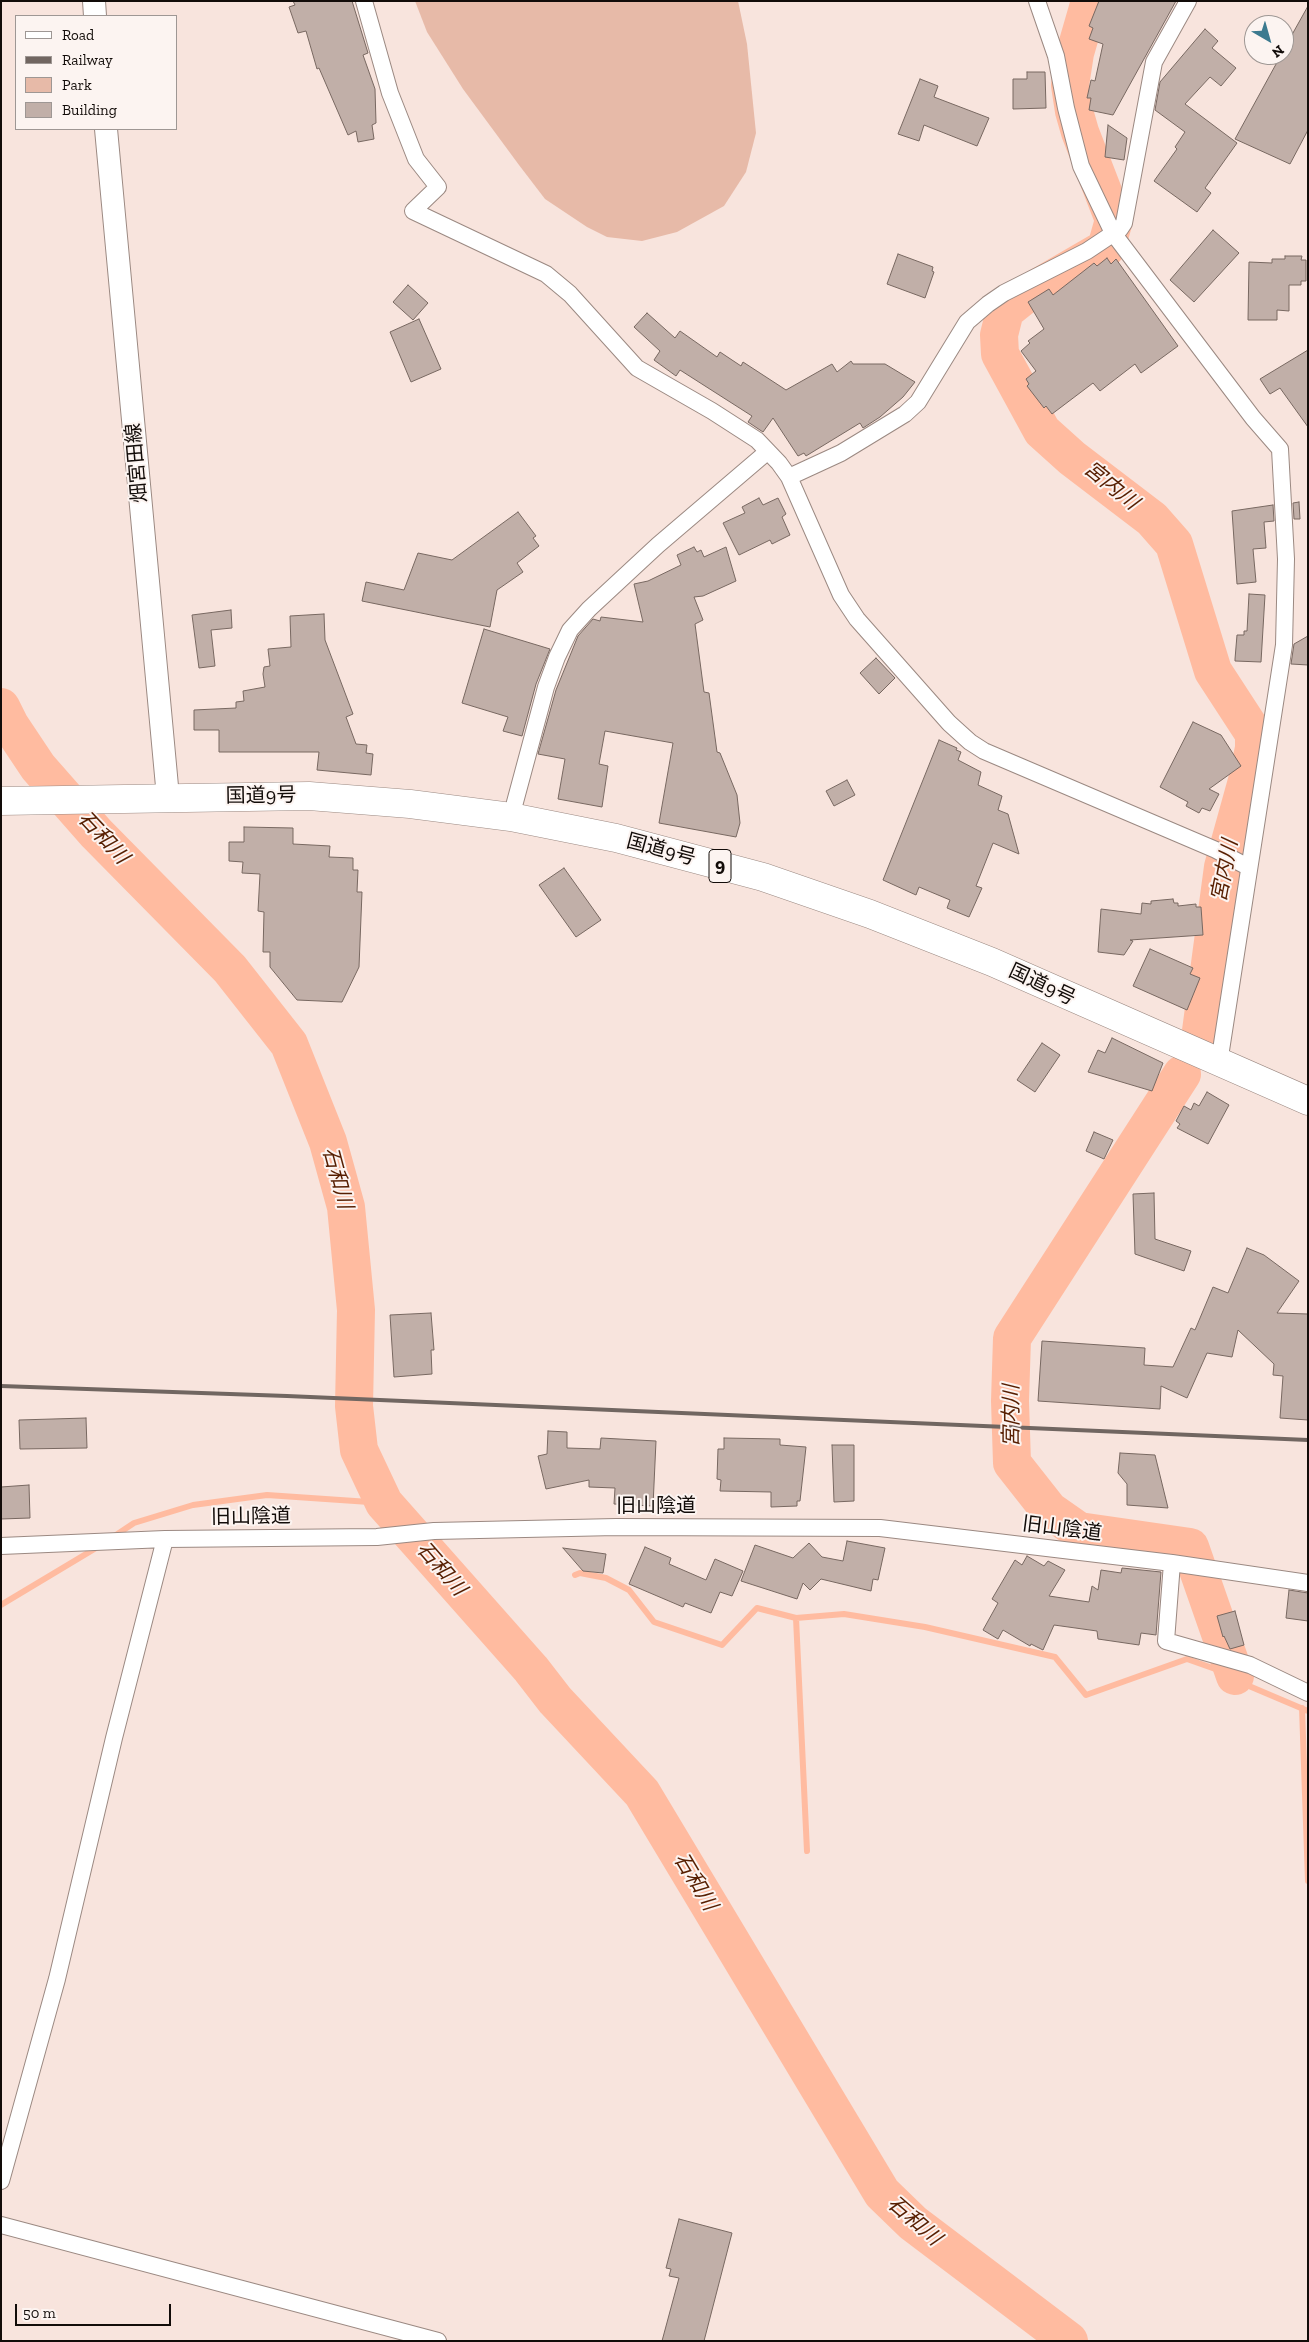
<!DOCTYPE html>
<meta charset="utf-8">
<style>
body{margin:0}
#map{position:relative;width:1309px;height:2342px;overflow:hidden;background:#f8e4dd;font-family:"Zilla Slab",serif}
canvas{display:block}
.frame{position:absolute;inset:0;border:2px solid #120c09;pointer-events:none}
.legend{position:absolute;left:15px;top:15px;width:162px;height:115px;box-sizing:border-box;background:#fcf4f1;border:1px solid #9e9794;margin:0;padding:6px 9px;list-style:none;font-size:15px;color:#120c09}
.legend li{display:flex;align-items:center;gap:10px;height:25px}
.legend b{width:25px;border:1px solid #9e9794}
.north{position:absolute;left:1244px;top:15px;width:50px;height:50px;box-sizing:border-box;background:#fcf4f1;border:1px solid #9e9794;border-radius:50%;rotate:142deg;font-size:14px;font-weight:700;line-height:20px;text-align:center;color:#120c09}
.north::after{content:'';display:block;margin:auto;width:18px;height:22px;background:#3c7a8f;clip-path:polygon(50% 0,100% 100%,50% 72%,0 100%)}
.scale{position:absolute;left:15px;top:2304px;width:156px;height:22px;box-sizing:border-box;border:2px solid #120c09;border-top:0;padding-left:6px;font-size:15px;line-height:18px;white-space:nowrap;color:#120c09;-webkit-text-stroke:4px #fcf4f1;paint-order:stroke}
</style>
<div id="map">
<canvas width="1309" height="2342"></canvas>
<div class="frame"></div>
<ul class="legend">
<li><b style="height:6px;background:#fff"></b>Road</li>
<li><b style="height:6px;background:#716661"></b>Railway</li>
<li><b style="height:14px;background:#e7baa8"></b>Park</li>
<li><b style="height:14px;background:#c1afa8"></b>Building</li>
</ul>
<div class="north">N</div>
<div class="scale">50 m</div>
</div>
<script>
const ctx = document.querySelector('canvas').getContext('2d');
ctx.lineJoin = 'round';
function paint(path, color) { ctx.fillStyle = color; ctx.fill(path, 'evenodd'); }
const toPath = rows => new Path2D(rows.map(r => 'M' + r).join(''));
function stroke(path, color, width, dash) { ctx.strokeStyle = color; ctx.lineWidth = width; ctx.lineCap = dash ? 'butt' : 'round'; ctx.setLineDash(dash || []); ctx.stroke(path); }
function drawText(font, color, halo, rows, align = 'center') {
  ctx.font = font + ' "Zilla Slab","Noto Sans JP",serif'; ctx.lineWidth = 4; ctx.setLineDash([]); ctx.textBaseline = 'middle'; ctx.strokeStyle = halo; ctx.fillStyle = color; for (const [text, x, y, turn = 0] of rows) {
    ctx.save(); ctx.translate(x, y); ctx.rotate((+turn || 0) * Math.PI / 180); ctx.textAlign = isNaN(turn) ? turn : align; if (halo) ctx.strokeText(text, 0, 0); ctx.fillText(text, 0, 0); ctx.restore();
  }
}
paint(toPath([
 [415,1,738,1,747,44,756,133,746,172,724,206,677,232,642,241,607,237,587,227,545,199,519,165,463,89,427,32]
]), '#e7baa8');
stroke(toPath([
 [113,1537,134,1523,193,1505,267,1495,384,1503],
 [575,1575,580,1573,606,1578,629,1590,654,1622,722,1645,757,1608,796,1618,844,1614,925,1627,1055,1657,1086,1695,1187,1659,1235,1676,1249,1686,1308,1711],
 [1,1605,101,1545],
 [796,1618,807,1851],
 [1302,1708,1308,1881]
]), '#ffbba0', 6);
stroke(toPath([
 [1090,1,1075,53,1070,85,1074,111,1080,132,1114,220,1106,248,1025,295,1005,311,999,335,1000,354,1042,431,1072,458,1152,519,1174,544,1213,671,1254,734,1254,748,1248,777,1223,867,1201,1031],
 [1,707,10,725,38,767,96,833,230,969,289,1044,328,1142,346,1207,356,1310,354,1406,359,1450,384,1503,531,1669,555,1700,642,1793,882,2193,913,2223,1069,2341],
 [1182,1074,1012,1338,1010,1401,1012,1463,1049,1510,1079,1531,1190,1547,1235,1676]
]), '#ffbba0', 38);
const building = toPath([
 [293,1,352,1,368,53,363,55,375,89,376,123,372,125,374,139,358,142,356,131,348,135,319,68,317,69,306,31,298,33,289,7,295,5,293,1],
 [1099,1,1176,1,1113,115,1089,110,1091,98,1087,98,1091,80,1095,81,1103,44,1089,39,1093,28,1089,26,1099,1],
 [1308,6,1308,130,1290,164,1235,139,1281,55,1284,55,1284,49,1308,6],
 [1205,29,1218,41,1212,48,1236,68,1221,86,1210,77,1185,104,1237,143,1205,188,1211,193,1197,212,1154,181,1177,149,1175,147,1185,132,1155,110,1160,82,1205,29],
 [1027,72,1045,72,1046,108,1013,109,1013,79,1027,79,1027,72],
 [920,79,938,86,934,97,989,118,977,146,924,125,919,141,898,134,920,79],
 [1108,125,1127,138,1124,160,1105,157,1108,125],
 [1213,230,1239,253,1194,302,1170,280,1213,230],
 [898,254,933,267,932,271,934,272,925,298,887,284,898,254],
 [1285,256,1302,256,1301,260,1306,260,1306,281,1301,281,1301,285,1289,285,1289,311,1277,310,1277,320,1248,320,1249,262,1272,263,1272,259,1285,259,1285,256],
 [1107,258,1111,264,1116,259,1178,346,1141,373,1135,364,1100,391,1093,383,1052,414,1046,406,1044,408,1027,386,1029,384,1026,379,1036,371,1021,351,1030,343,1028,341,1044,329,1028,302,1049,289,1053,295,1094,263,1097,266,1107,258],
 [408,285,428,303,413,320,393,302,408,285],
 [647,313,675,338,680,331,717,357,720,352,741,366,743,362,786,390,832,364,837,372,851,361,853,364,885,364,915,382,903,397,880,417,863,428,860,423,806,456,804,453,798,456,773,418,763,432,748,422,752,416,680,370,676,376,654,360,660,351,634,327,647,313],
 [419,319,441,369,411,382,390,332,419,319],
 [1308,350,1308,427,1280,388,1270,394,1260,379,1308,350],
 [759,498,763,505,778,498,786,514,782,517,790,535,772,544,770,540,739,555,723,523,745,513,742,507,759,498],
 [1299,502,1300,519,1294,519,1293,503,1299,502],
 [1273,505,1274,521,1264,522,1266,548,1253,549,1256,582,1237,584,1232,511,1273,505],
 [518,512,536,536,533,538,539,546,517,563,523,572,497,590,490,627,362,601,366,582,404,590,418,553,452,560,518,512],
 [694,547,697,552,701,550,704,557,726,547,736,581,703,596,694,597,703,620,695,624,704,692,709,693,717,752,720,753,737,795,740,823,736,837,659,823,673,743,605,731,599,764,608,766,602,807,558,799,565,759,538,754,556,690,578,636,593,619,600,621,601,617,643,622,634,584,648,581,681,565,677,555,694,547],
 [1249,594,1265,595,1261,662,1235,661,1235,659,1237,635,1244,635,1244,631,1247,631,1249,594],
 [231,610,232,628,211,630,215,666,199,668,192,615,231,610],
 [324,614,325,640,353,714,346,717,356,744,367,745,366,753,373,754,371,775,317,770,319,752,219,752,219,730,194,730,194,710,236,708,236,702,244,701,243,691,265,687,263,674,264,667,270,666,268,649,291,647,290,616,324,614],
 [484,629,550,649,536,684,522,736,503,731,508,717,462,703,484,629],
 [1308,636,1308,665,1291,664,1294,644,1308,636],
 [876,658,895,678,879,694,860,673,876,658],
 [1193,722,1221,735,1241,766,1209,789,1219,794,1210,811,1202,808,1199,813,1186,806,1188,802,1160,787,1193,722],
 [939,740,957,748,956,750,961,752,958,760,981,772,978,785,1002,796,998,810,1008,814,1019,854,993,843,976,886,982,888,969,917,947,908,950,900,919,887,916,895,883,880,939,740],
 [847,780,855,795,834,806,826,791,847,780],
 [244,827,293,828,293,844,330,846,329,857,353,858,353,870,358,870,357,892,362,892,359,967,342,1002,297,1000,270,967,270,952,263,952,264,912,258,911,260,874,242,873,243,862,229,861,229,842,244,842,244,827],
 [564,868,601,920,576,937,539,885,564,868],
 [1173,899,1174,903,1178,903,1178,906,1196,904,1196,907,1201,907,1203,935,1130,940,1133,941,1124,955,1098,952,1101,909,1141,914,1142,903,1151,904,1151,901,1173,899],
 [1150,949,1193,968,1190,974,1200,978,1187,1010,1133,986,1150,949],
 [1112,1038,1163,1063,1152,1091,1088,1072,1098,1050,1105,1053,1112,1038],
 [1042,1043,1060,1055,1035,1092,1017,1080,1042,1043],
 [1207,1092,1229,1105,1208,1144,1177,1128,1180,1124,1176,1121,1184,1106,1191,1110,1194,1103,1199,1106,1207,1092],
 [1094,1132,1113,1140,1104,1159,1086,1151,1094,1132],
 [1154,1193,1155,1239,1191,1251,1184,1271,1135,1254,1133,1194,1154,1193],
 [1247,1248,1264,1255,1299,1281,1277,1313,1308,1314,1308,1420,1280,1418,1283,1376,1273,1375,1274,1364,1238,1330,1232,1357,1207,1353,1187,1398,1161,1386,1160,1409,1038,1401,1042,1341,1145,1348,1144,1365,1173,1367,1191,1328,1195,1330,1213,1287,1228,1293,1247,1248],
 [431,1313,434,1350,431,1350,432,1374,394,1377,390,1315,431,1313],
 [86,1418,87,1448,20,1449,19,1420,86,1418],
 [548,1431,567,1432,567,1448,600,1449,601,1438,656,1441,653,1506,614,1504,615,1488,589,1487,589,1480,546,1489,538,1456,547,1454,548,1431],
 [724,1438,780,1439,780,1445,806,1447,800,1501,797,1501,797,1506,771,1507,771,1492,720,1491,721,1480,717,1479,718,1449,724,1449,724,1438],
 [832,1445,854,1445,854,1501,834,1502,832,1445],
 [1120,1453,1155,1455,1168,1508,1127,1505,1127,1484,1118,1473,1120,1453],
 [29,1485,30,1518,1,1519,1,1487,29,1485],
 [847,1541,885,1548,878,1580,873,1579,871,1591,821,1579,810,1590,803,1583,797,1599,741,1581,755,1545,793,1558,809,1543,822,1557,843,1561,847,1541],
 [645,1547,671,1558,669,1564,706,1580,715,1559,743,1571,732,1596,720,1592,711,1613,685,1603,683,1607,629,1584,645,1547],
 [563,1548,606,1554,603,1573,583,1571,563,1548],
 [1027,1556,1044,1566,1048,1561,1065,1570,1049,1596,1089,1602,1092,1586,1098,1590,1101,1570,1121,1573,1122,1568,1161,1572,1156,1635,1141,1633,1139,1645,1098,1639,1097,1631,1054,1625,1043,1650,1031,1644,1030,1646,1003,1630,998,1639,983,1630,998,1603,992,1599,1015,1560,1022,1565,1027,1556],
 [1289,1590,1308,1593,1308,1621,1286,1618,1289,1590],
 [1235,1611,1244,1645,1230,1649,1224,1636,1223,1637,1217,1616,1235,1611],
 [679,2219,732,2233,704,2341,662,2341,679,2278,669,2276,671,2269,666,2268,679,2219]
]);
paint(building, '#c1afa8');
stroke(building, '#786861', 1);
const street = toPath([
 [364,1,390,93,416,159,438,187,413,211,546,274,570,294,637,368,712,411,757,440,779,463,789,477,841,595,857,619,949,723,970,742,984,751,1216,850,1248,867],
 [1037,1,1056,56,1066,108,1081,166,1113,233,1253,418,1280,449,1286,559,1284,645,1219,1063],
 [789,477,841,453,905,414,918,402,967,322,988,304,1004,293,1087,251,1120,229,1124,223,1154,62,1188,1],
 [511,817,546,687,557,657,570,630,589,609,658,545,767,452],
 [1,1546,165,1539,377,1537,434,1531,616,1527,880,1528,1172,1563,1308,1583],
 [1172,1563,1166,1641,1250,1665,1308,1693],
 [1,2181,57,1979,114,1738,165,1539],
 [1,2225,438,2341]
]);
const secondary = toPath([
 [94,1,95,16],
 [106,129,168,797]
]);
const highway = toPath([
 [1,801,309,796,410,804,511,817,616,838,763,877,870,914,992,962,1308,1101]
]);
stroke(street, '#9b8982', 18);
stroke(secondary, '#9b8982', 24);
stroke(highway, '#9b8982', 29);
stroke(street, '#fff', 16);
stroke(secondary, '#fff', 22);
stroke(highway, '#fff', 28);
stroke(toPath([
 [1,1386,287,1396,1308,1440]
]), '#716661', 4);
for (const [x, y, w] of [
 [720,866,22]
]) { const box = new Path2D(); box.roundRect(x - w / 2, y - 16.5, w, 33, 4); ctx.fillStyle = '#fcf4f1'; ctx.fill(box); stroke(box, '#120c09', 1); }
drawText('bold 19px', '#120c09', null, [
 ["9",720,866]
]);
drawText('20px', '#120c09', '#fcf4f1', [
 ["畑宮田線",137,463,-95],
 ["国道9号",261,796,-1],
 ["国道9号",661,850,15],
 ["国道9号",1042,985,25],
 ["旧山陰道",656,1506],
 ["旧山陰道",251,1517,-1],
 ["旧山陰道",1062,1529,7]
]);
drawText('italic 21px', '#571e00', '#fcf4f1', [
 ["宮内川",1111,486,39],
 ["石和川",103,838,47],
 ["宮内川",1225,871,-79],
 ["石和川",337,1178,75],
 ["宮内川",1012,1416,-90],
 ["石和川",441,1569,49],
 ["石和川",695,1882,59],
 ["石和川",914,2221,41]
]);
</script>
